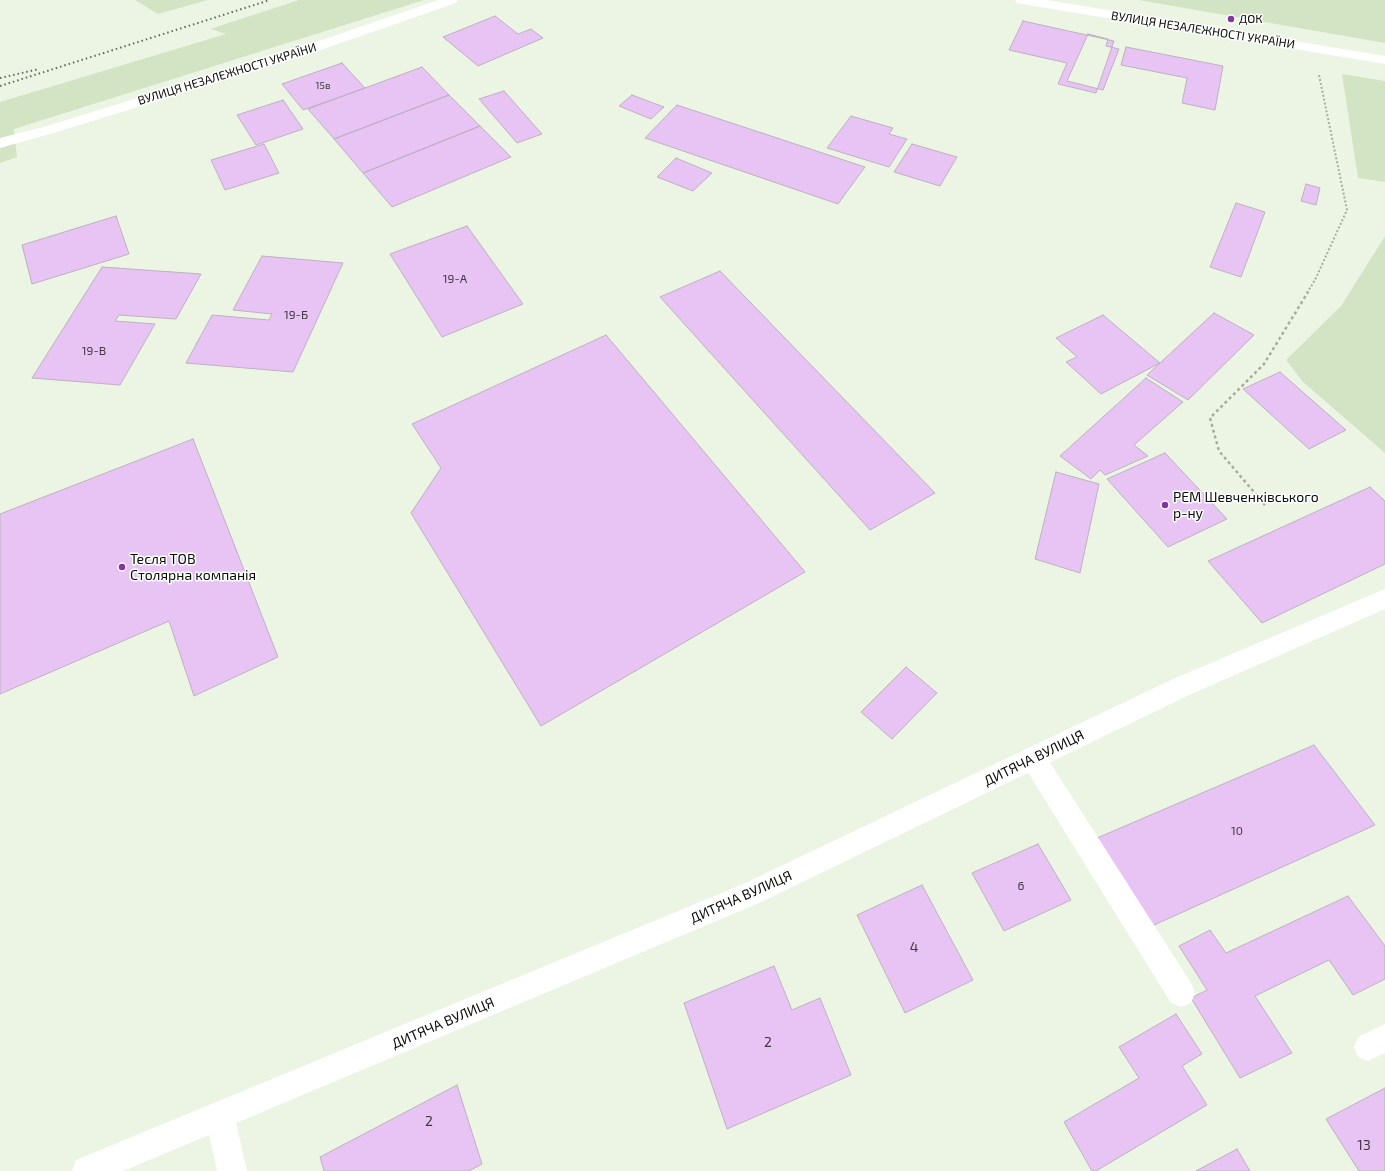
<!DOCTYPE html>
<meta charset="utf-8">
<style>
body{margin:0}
canvas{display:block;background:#ecf5e4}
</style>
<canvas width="1385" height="1171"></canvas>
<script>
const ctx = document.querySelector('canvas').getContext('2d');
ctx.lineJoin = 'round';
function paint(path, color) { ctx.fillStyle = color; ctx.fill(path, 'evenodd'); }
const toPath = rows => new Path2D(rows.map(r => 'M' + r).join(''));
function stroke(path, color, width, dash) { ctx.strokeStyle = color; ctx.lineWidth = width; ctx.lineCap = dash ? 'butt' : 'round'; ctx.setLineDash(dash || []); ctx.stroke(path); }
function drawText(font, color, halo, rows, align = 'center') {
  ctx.font = font + ' "Exo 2",sans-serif'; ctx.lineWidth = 3; ctx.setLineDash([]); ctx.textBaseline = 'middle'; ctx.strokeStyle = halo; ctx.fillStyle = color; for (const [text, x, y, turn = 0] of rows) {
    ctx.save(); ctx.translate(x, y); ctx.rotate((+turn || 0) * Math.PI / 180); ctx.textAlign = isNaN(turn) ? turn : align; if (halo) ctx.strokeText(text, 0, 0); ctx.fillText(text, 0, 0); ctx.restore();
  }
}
paint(toPath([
 [135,0,208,0,158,14],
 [299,0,424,0,14,129,17,157,0,163,0,102,226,34,210,29],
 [1139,0,1385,0,1385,43,1144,1],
 [1342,74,1385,81,1385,182,1358,178],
 [1385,236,1385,453,1303,382,1286,360,1341,306]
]), '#d3e4c4');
const building = toPath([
 [495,16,518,34,531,29,543,38,478,66,443,37,495,16],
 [1023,21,1114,41,1096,93,1058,84,1067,63,1009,50,1023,21],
 [1088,34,1108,39,1106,46,1119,49,1103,90,1067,81,1088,34],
 [1126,47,1223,66,1215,110,1182,103,1187,78,1121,65,1126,47],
 [342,63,365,88,303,110,282,84,342,63],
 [422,67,449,95,334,139,308,109,422,67],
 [504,91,542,134,517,143,479,99,504,91],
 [449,95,480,126,363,173,334,139,449,95],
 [632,95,664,107,651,119,619,106,632,95],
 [283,100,303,129,256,145,237,115,283,100],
 [677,105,865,167,838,204,645,138,677,105],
 [851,116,893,128,889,134,907,139,889,167,827,148,851,116],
 [480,126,511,157,392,207,363,173,480,126],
 [264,144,279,173,225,190,211,160,264,144],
 [912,144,957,157,940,186,894,172,912,144],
 [676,158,712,173,693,191,657,177,676,158],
 [1306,184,1320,188,1316,205,1301,201,1306,184],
 [1236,203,1265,212,1241,277,1210,267,1236,203],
 [116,216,129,254,32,284,22,245,116,216],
 [467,226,523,304,442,337,390,254,467,226],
 [262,256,343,263,293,372,186,363,212,315,269,320,272,314,233,310,262,256],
 [102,267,201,274,176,319,119,315,115,321,155,324,120,385,32,378,102,267],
 [720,271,935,493,870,530,660,297,720,271],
 [1214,313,1254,335,1188,400,1147,375,1214,313],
 [1103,315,1160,363,1101,394,1066,362,1077,357,1056,338,1103,315],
 [606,335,805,572,541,726,411,513,441,468,412,424,606,335],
 [1280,372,1346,430,1309,449,1243,389,1280,372],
 [1146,378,1183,402,1134,445,1148,456,1105,475,1100,470,1091,479,1060,456,1146,378],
 [193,439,278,657,194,696,169,621,0,694,0,514,193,439],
 [1165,453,1227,519,1168,547,1107,479,1165,453],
 [1056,472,1099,484,1080,573,1035,559,1056,472],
 [1370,487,1385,501,1385,564,1262,623,1208,561,1370,487],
 [906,667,937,693,892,739,861,712,906,667],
 [1314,745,1375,825,1152,926,1097,838,1314,745],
 [1038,844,1071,900,1004,931,972,873,1038,844],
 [922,885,973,980,905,1013,857,915,922,885],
 [1348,896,1385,946,1385,979,1353,995,1329,960,1255,996,1292,1053,1240,1078,1191,998,1207,990,1179,946,1210,930,1226,953,1348,896],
 [774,966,792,1010,820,998,851,1075,727,1129,684,1003,774,966],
 [1176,1014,1202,1054,1182,1066,1207,1105,1096,1171,1092,1171,1064,1122,1139,1078,1119,1047,1176,1014],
 [457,1085,482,1164,469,1171,324,1171,320,1157,457,1085],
 [1385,1088,1385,1171,1359,1171,1326,1119,1385,1088],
 [1237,1149,1250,1171,1196,1171,1237,1149]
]);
paint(building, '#e7c4f3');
stroke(building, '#bcb1c0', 1);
stroke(toPath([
 [1307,293,1315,280,1347,210,1319,75]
]), '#a6ada0', 2, [2, 2]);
stroke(toPath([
 [1265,505,1219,451,1210,418,1264,364,1308,292]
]), '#a6ada0', 2.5, [3, 3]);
paint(toPath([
 [1033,746,1042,750,1191,983,1195,993,1191,1003,1181,1007,1171,1003,1024,766,1021,758,1024,750,1033,746]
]), '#fff');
paint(toPath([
 [1385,589,1385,609,1189,695,759,903,236,1123,247,1171,217,1171,209,1135,123,1171,72,1171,76,1160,741,885,1173,679,1385,589],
 [1385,1024,1385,1053,1368,1061,1358,1057,1354,1047,1358,1037,1385,1024]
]), '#fff');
paint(toPath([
 [438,0,458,0,456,3,309,54,57,132,0,148,0,138,47,126,299,48,438,0],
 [1015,0,1047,0,1385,56,1385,64,1022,4,1017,3,1015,0]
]), '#fff');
stroke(toPath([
 [0,78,39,69],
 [0,86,270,0]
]), '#63695f', 2, [1.5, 3]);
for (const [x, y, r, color] of [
 [1231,19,4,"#8733a1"],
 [1165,505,4,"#8733a1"],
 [122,567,4,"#8733a1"]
]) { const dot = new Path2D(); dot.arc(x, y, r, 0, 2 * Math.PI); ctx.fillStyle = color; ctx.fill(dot); stroke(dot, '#fff', 1.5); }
drawText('10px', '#403a42', null, [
 ["15в",323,86]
]);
drawText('12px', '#090c07', '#fff', [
 ["ДОК",1239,19]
], 'left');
drawText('12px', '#090c07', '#fff', [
 ["ВУЛИЦЯ НЕЗАЛЕЖНОСТІ УКРАЇНИ",1203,30,9],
 ["ВУЛИЦЯ НЕЗАЛЕЖНОСТІ УКРАЇНИ",227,74,-17]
]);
drawText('12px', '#403a42', null, [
 ["19-А",455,279],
 ["19-Б",296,315],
 ["19-В",94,351],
 ["10",1237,831],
 ["6",1021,886]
]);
drawText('14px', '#090c07', '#fff', [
 ["РЕМ Шевченківського",1173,497],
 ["р-ну",1173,513],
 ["Тесля ТОВ",130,559],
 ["Столярна компанія",130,575]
], 'left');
drawText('14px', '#090c07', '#fff', [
 ["ДИТЯЧА ВУЛИЦЯ",1034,758,-26],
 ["ДИТЯЧА ВУЛИЦЯ",741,897,-24],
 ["ДИТЯЧА ВУЛИЦЯ",443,1023,-23]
]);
drawText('14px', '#403a42', null, [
 ["4",914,947],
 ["2",768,1042],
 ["2",429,1121],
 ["13",1364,1145]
]);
</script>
